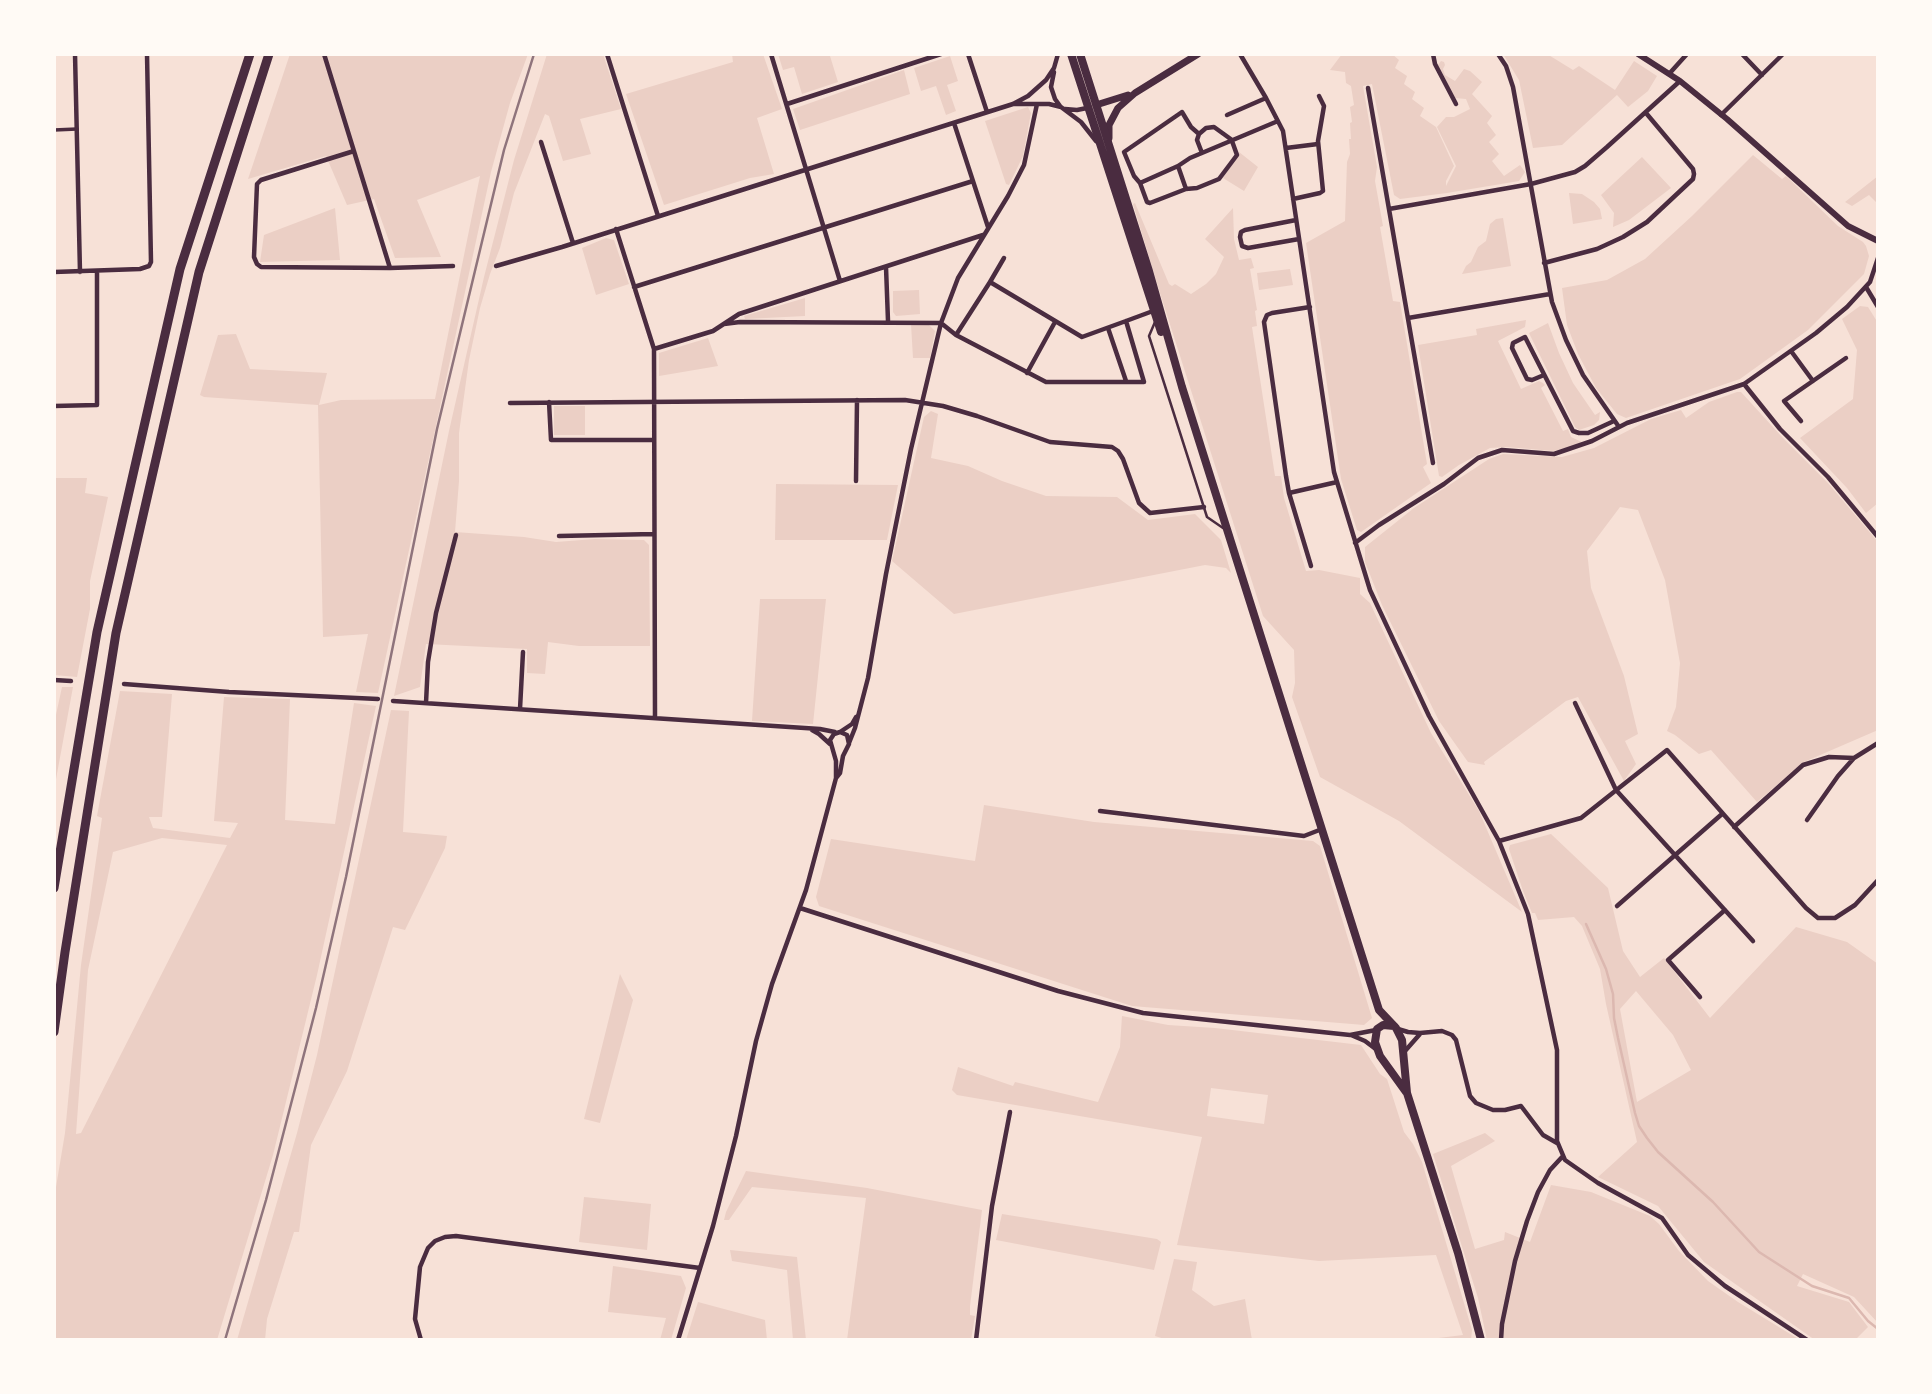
<!DOCTYPE html>
<style>
body{margin:0}
#map{position:relative;width:1932px;height:1394px;overflow:hidden;background:#f7e1d7;font-family:Figtree,sans-serif}
canvas{display:block}
.frame{position:absolute;inset:0;border:56px solid #fffaf5;pointer-events:none}
</style>
<div id="map">
<canvas width="1932" height="1394"></canvas>
<div class="frame"></div>
</div>
<script>
const ctx = document.querySelector('canvas').getContext('2d');
ctx.lineJoin = 'round';
function paint(path, color) { ctx.fillStyle = color; ctx.fill(path, 'evenodd'); }
const toPath = rows => new Path2D(rows.map(r => 'M' + r).join(''));
function stroke(path, color, width, dash) { ctx.strokeStyle = color; ctx.lineWidth = width; ctx.lineCap = dash ? 'butt' : 'round'; ctx.setLineDash(dash || []); ctx.stroke(path); }
paint(toPath([
 [290,54,528,54,510,103,491,172,378,693,356,692,368,634,323,637,318,405,204,397,200,395,218,335,236,334,250,369,327,373,319,405,341,400,435,399,480,176,417,200,441,257,395,258,374,199,347,205,326,156,248,179],
 [547,54,603,54,621,109,580,119,591,154,563,161,549,116,545,114,514,193,500,248,490,274,480,308,469,360,459,433,459,481,455,532,524,537,556,542,595,539,644,540,649,545,650,646,579,646,548,642,545,674,527,673,527,649,426,644,420,687,394,696,449,431,484,277,514,160],
 [732,54,763,54,782,109,757,118,774,174,750,178,664,205,626,94,733,62],
 [778,54,834,54,830,56,838,82,802,94,794,67,783,70],
 [1342,54,1392,54,1399,60,1395,68,1407,76,1404,84,1415,92,1412,99,1424,108,1420,116,1436,127,1454,166,1446,181,1446,186,1456,166,1437,127,1446,117,1454,117,1470,109,1466,99,1455,98,1438,65,1441,61,1444,62,1445,65,1443,69,1445,75,1455,81,1464,69,1470,71,1482,82,1472,94,1492,116,1487,123,1496,135,1489,142,1499,154,1492,161,1504,176,1520,165,1525,172,1519,181,1447,193,1400,199,1394,195,1372,84,1363,86,1377,167,1375,181,1383,226,1380,227,1393,301,1400,302,1427,464,1423,467,1431,483,1361,532,1357,530,1341,479,1306,243,1345,221,1347,162,1350,154,1349,139,1351,139,1350,123,1352,122,1350,107,1354,105,1351,86,1346,83,1345,72,1330,70],
 [1503,54,1547,54,1573,70,1579,66,1615,90,1634,61,1657,76,1648,91,1628,107,1617,95,1562,145,1533,148,1519,80],
 [950,56,958,81,947,85,956,111,946,115,936,86,921,91,914,68],
 [904,70,910,94,800,130,793,109],
 [1028,107,1031,113,1023,156,1009,185,1006,184,985,121],
 [1239,152,1258,167,1244,191,1223,178],
 [1753,155,1782,179,1786,176,1838,226,1863,242,1866,246,1869,256,1864,274,1808,330,1740,379,1626,418,1617,414,1596,388,1578,354,1567,325,1562,288,1607,280,1645,259,1692,216],
 [1642,157,1671,188,1629,220,1613,227,1614,213,1601,195],
 [1878,176,1878,204,1869,195,1852,206,1845,202],
 [1569,193,1582,194,1594,202,1600,209,1602,219,1573,224],
 [1135,203,1169,284,1172,286,1175,284,1191,294,1206,284,1216,274,1224,257,1205,239,1233,208,1234,239,1239,260,1251,258,1254,268,1250,269,1257,310,1255,311,1257,326,1252,327,1275,476,1281,476,1284,498,1306,571,1319,570,1360,578,1360,594,1370,603,1431,733,1479,811,1522,912,1399,821,1320,777,1292,697,1295,683,1294,650,1263,616,1159,290,1133,204],
 [335,208,340,260,260,262,264,235],
 [1503,218,1511,266,1462,274,1466,266,1471,262,1478,247,1486,241,1490,224,1496,219],
 [606,238,614,240,629,284,596,295,582,248],
 [1290,269,1293,285,1259,290,1257,273],
 [919,290,920,314,896,316,893,312,893,291],
 [805,298,805,316,745,319,744,316],
 [1860,306,1868,307,1878,323,1878,503,1866,513,1847,488,1800,438,1853,399,1857,350,1842,319],
 [1526,320,1525,327,1498,341,1521,389,1539,381,1543,383,1545,385,1541,388,1563,431,1568,429,1571,437,1586,444,1553,451,1507,447,1490,448,1459,465,1442,477,1439,476,1418,345,1477,335,1476,329],
 [1548,323,1559,353,1573,383,1595,415,1600,412,1599,420,1594,425,1579,430,1575,427,1529,333],
 [911,324,928,324,935,331,930,358,913,358],
 [708,338,718,366,659,376,659,353],
 [1737,392,1741,392,1782,437,1828,483,1878,542,1878,730,1804,762,1757,802,1711,750,1699,754,1675,735,1667,731,1676,707,1680,663,1665,580,1638,510,1620,507,1587,551,1591,588,1624,676,1638,734,1625,741,1636,764,1624,781,1578,697,1566,701,1484,762,1485,765,1468,762,1439,721,1382,605,1365,562,1365,547,1414,508,1489,459,1503,454,1562,457,1594,448,1651,419,1681,410,1686,418,1709,402],
 [554,406,585,406,585,435,554,435],
 [931,411,938,414,931,458,968,466,1002,481,1046,496,1117,497,1148,520,1195,514,1221,540,1231,573,1226,568,1205,565,954,614,892,561,924,417],
 [54,478,87,478,85,493,108,497,90,581,90,609,77,677,54,675],
 [776,484,898,485,887,540,775,540],
 [760,599,826,599,813,724,752,721],
 [62,687,73,687,54,790,54,724],
 [120,691,172,694,162,817,149,817,153,828,230,838,238,823,214,821,224,697,290,699,285,820,335,824,354,703,376,706,317,975,273,1155,217,1340,54,1340,54,1199,65,1133,81,965,102,818,97,816],
 [162,838,227,845,81,1133,76,1134,88,970,113,852],
 [391,710,409,711,403,832,447,836,445,848,405,930,393,927,347,1071,311,1145,299,1232,294,1232,267,1319,265,1340,237,1340,297,1133,317,1055],
 [984,805,1094,822,1313,841,1320,846,1372,1018,1364,1025,1132,1006,819,906,816,897,831,839,975,861],
 [1551,834,1608,888,1623,951,1640,977,1664,958,1710,1018,1796,927,1847,942,1878,964,1878,1323,1854,1297,1803,1274,1797,1286,1849,1302,1868,1327,1855,1340,1815,1340,1704,1262,1658,1206,1598,1177,1637,1142,1606,1004,1600,969,1582,926,1574,917,1538,920,1535,913,1532,913,1523,891,1509,849,1510,845],
 [1636,991,1673,1035,1691,1070,1637,1102,1620,1009],
 [620,974,633,1000,600,1123,584,1119],
 [1122,1016,1168,1025,1215,1028,1361,1045,1380,1074,1387,1079,1404,1132,1413,1144,1422,1162,1472,1330,1471,1340,1422,1340,1463,1335,1436,1255,1319,1261,1177,1245,1202,1137,957,1095,952,1090,958,1067,1013,1086,1015,1082,1098,1102,1120,1047],
 [1211,1088,1268,1095,1264,1124,1207,1116],
 [1485,1133,1495,1141,1451,1166,1475,1249,1504,1240,1505,1232,1530,1242,1551,1185,1591,1192,1650,1216,1659,1224,1679,1251,1708,1281,1738,1302,1800,1340,1487,1340,1478,1298,1433,1154],
 [746,1171,867,1188,982,1210,970,1306,970,1315,975,1316,971,1340,847,1340,866,1198,752,1187,729,1220,724,1220,726,1212],
 [584,1197,651,1204,647,1250,579,1242],
 [1002,1214,1157,1239,1161,1242,1154,1270,996,1240],
 [730,1250,797,1257,806,1340,793,1340,787,1270,732,1261],
 [1174,1259,1197,1262,1192,1290,1214,1306,1245,1299,1252,1340,1168,1340,1155,1336],
 [613,1266,681,1276,686,1288,671,1340,660,1340,666,1318,608,1312],
 [698,1302,765,1320,767,1340,686,1340]
]), '#ebcfc5');
stroke(toPath([
 [1586,924,1606,969,1613,994,1614,1018,1618,1038,1635,1113,1639,1126,1647,1138,1658,1152,1713,1202,1759,1252,1812,1286,1849,1298,1868,1321,1878,1329]
]), '#dcb8b0', 2.5);
stroke(toPath([
 [1155,322,1149,336,1207,517,1223,528]
]), '#4a2c40', 2.5);
stroke(toPath([
 [54,130,77,129]
]), '#4a2c40', 3.5);
stroke(toPath([
 [75,54,80,272],
 [324,54,390,268],
 [607,54,658,216],
 [771,54,840,281],
 [968,54,987,112],
 [1240,54,1266,98,1283,131,1334,472,1370,590,1429,716,1499,841,1528,914,1557,1050,1557,1141,1565,1160,1598,1183,1662,1218,1688,1255,1725,1286,1807,1340],
 [1433,54,1435,64,1456,104],
 [1498,54,1506,66,1513,87,1552,302,1566,340,1583,375,1619,427],
 [1742,54,1762,75],
 [1054,72,1051,87,1055,99,1060,106],
 [1669,74,1687,54],
 [1368,88,1433,463],
 [787,104,941,54],
 [1014,104,1049,104,1061,107,1081,122,1096,141],
 [1065,109,1077,110,1087,108],
 [1227,115,1266,98],
 [1721,115,1783,54],
 [954,123,988,227],
 [1199,134,1191,127,1182,112,1124,152,1134,176,1140,183,1147,202,1150,203,1186,189,1197,188,1219,179,1237,155,1232,141],
 [1199,134,1206,128,1214,127,1232,140],
 [1199,134,1197,140,1202,153],
 [541,142,573,243],
 [1286,148,1318,144],
 [354,151,261,180,257,184,254,257,257,264,261,267,390,268,453,266],
 [1178,166,1190,158,1278,121],
 [1140,183,1178,166,1186,189],
 [1293,199,1320,193,1323,191,1318,141,1324,106,1319,96],
 [1389,209,1531,184,1575,172,1585,166,1607,147,1680,81],
 [1296,220,1245,230,1241,232,1240,237,1242,246,1248,248,1299,239],
 [616,229,654,349,655,718],
 [1544,263,1597,249,1623,237,1647,222,1693,179,1694,174,1693,169,1646,113],
 [496,266,562,247,1013,104,1028,96,1046,80,1054,68,1058,54],
 [886,267,888,321],
 [54,272,140,269,149,266,151,262,147,54],
 [990,282,1004,258],
 [634,287,973,181],
 [1866,287,1878,307],
 [1310,307,1272,313,1267,315,1264,322,1286,476,1289,493,1337,482],
 [1408,318,1550,294],
 [1126,321,1153,311],
 [724,324,740,322,941,323,956,335,1046,382,1144,382,1126,321,1082,337,990,282,956,335],
 [1108,328,1126,381],
 [654,349,713,331,739,314,983,235],
 [1791,351,1813,381],
 [1027,373,1055,322],
 [1544,375,1532,380,1527,379,1512,348,1513,343,1525,337,1573,431,1579,433,1588,433,1614,421],
 [1744,384,1780,429,1828,477,1878,537],
 [549,402,551,440,654,440],
 [510,403,905,400,943,406,977,416,1050,442,1112,447,1118,451,1123,459,1139,503,1150,513,1204,507],
 [54,406,97,405,97,272],
 [1801,421,1784,401,1846,358],
 [856,481,857,400],
 [1289,493,1311,566],
 [559,536,654,534],
 [1355,543,1379,525,1444,484,1478,458,1502,450,1554,454,1592,441,1627,423,1744,384,1816,333,1847,307,1870,282,1878,258],
 [54,680,71,681],
 [124,684,229,692,378,699],
 [393,701,820,729,835,732],
 [426,703,428,662,436,613,456,535],
 [1575,703,1616,790,1753,941],
 [520,709,523,652],
 [812,730,819,734,830,744],
 [840,732,852,724,856,717],
 [849,743,855,728,868,678,886,574,911,449,941,323,958,278,1008,196,1024,165,1037,104],
 [1100,811,1304,836,1322,829],
 [1807,820,1838,776,1854,758],
 [1734,827,1803,765,1829,757,1854,758,1878,743],
 [1499,841,1581,818,1667,750,1806,908,1818,918,1835,918,1855,905,1878,880],
 [1617,906,1722,814],
 [800,908,1058,991,1143,1013,1350,1035,1376,1030],
 [1700,997,1668,960,1725,910],
 [1398,1029,1408,1032,1420,1033,1442,1031,1452,1035,1456,1040,1470,1096,1476,1103,1493,1110,1505,1110,1521,1106,1543,1135,1557,1143],
 [1351,1035,1365,1041,1377,1050],
 [1405,1051,1420,1034],
 [421,1340,415,1319,420,1267,428,1248,435,1241,445,1237,456,1236,700,1268],
 [678,1340,713,1226,736,1136,756,1041,772,984,806,890,836,778,840,773,843,756,849,744,847,735,840,732,834,734,830,740,836,761,836,778],
 [976,1340,992,1206,1010,1112],
 [1501,1340,1502,1324,1515,1261,1527,1221,1538,1192,1550,1170,1563,1156]
]), '#4a2c40', 4.5);
stroke(toPath([
 [1638,54,1680,81,1727,119,1848,226,1878,241]
]), '#4a2c40', 6);
stroke(toPath([
 [1096,105,1128,95],
 [1109,138,1109,125,1118,108,1135,93,1198,54]
]), '#4a2c40', 7);
stroke(toPath([
 [1071,54,1161,332],
 [1080,54,1149,271,1182,387,1379,1010,1396,1028,1402,1040,1407,1093,1458,1253,1481,1340],
 [1394,1026,1383,1025,1377,1029,1375,1042,1380,1056,1406,1092]
]), '#4a2c40', 8);
stroke(toPath([
 [54,888,97,632,180,269,250,54],
 [54,1032,65,952,116,633,199,272,269,54]
]), '#4a2c40', 9);
stroke(toPath([
 [225,1340,266,1200,316,1008,346,877,437,429,504,150,534,54]
]), '#8f747c', 2.5);
</script>
